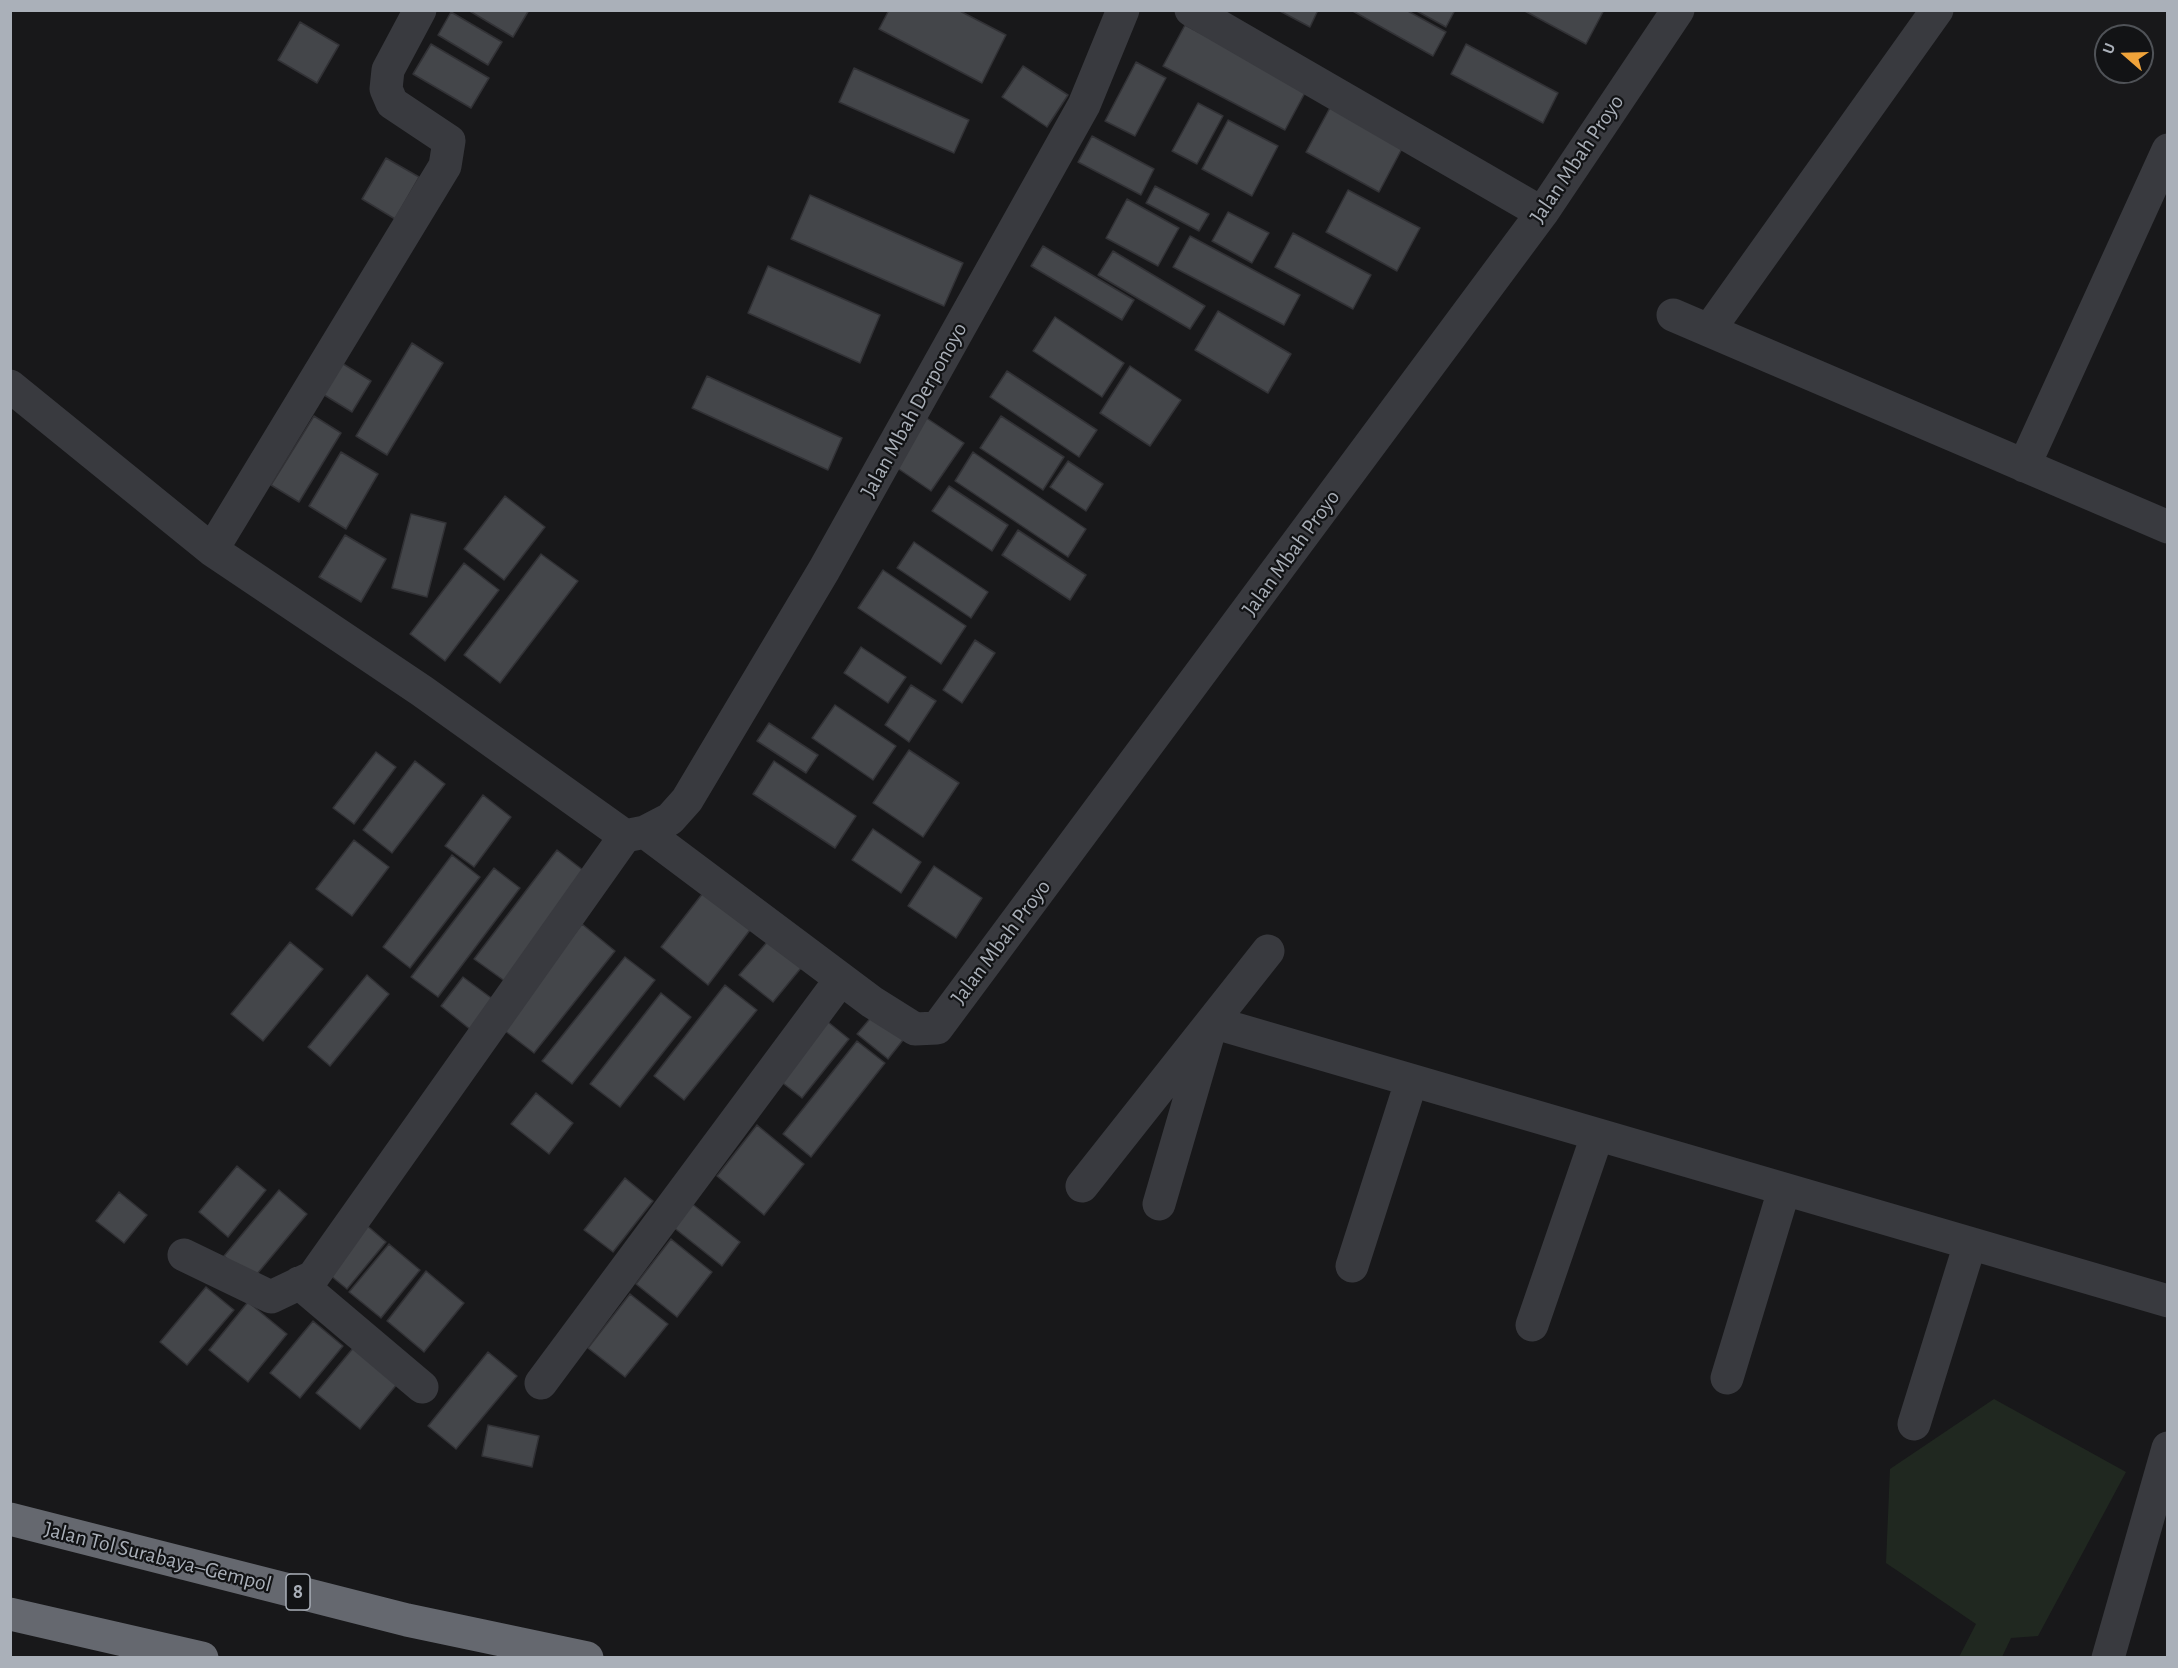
<!DOCTYPE html>
<meta charset="utf-8">
<style>
body{margin:0}
#map{position:relative;width:2178px;height:1668px;overflow:hidden;background:#18181a;font-family:"Alegreya Sans",sans-serif}
canvas{display:block}
.frame{position:absolute;inset:0;border:12px solid #aab0b9;pointer-events:none}
.north{position:absolute;left:2094px;top:24px;width:60px;height:60px;box-sizing:border-box;background:#121315;border:2px solid #4f5257;border-radius:50%;rotate:290deg;font-size:16px;font-weight:700;line-height:24px;text-align:center;color:#aab0b9}
.north::after{content:'';display:block;margin:auto;width:21px;height:27px;background:#efa33a;clip-path:polygon(50% 0,100% 100%,50% 72%,0 100%)}
</style>
<div id="map">
<canvas width="2178" height="1668"></canvas>
<div class="frame"></div>
<div class="north">U</div>
</div>
<script>
const ctx = document.querySelector('canvas').getContext('2d');
ctx.lineJoin = 'round';
function paint(path, color) { ctx.fillStyle = color; ctx.fill(path, 'evenodd'); }
const toPath = rows => new Path2D(rows.map(r => 'M' + r).join(''));
function stroke(path, color, width, dash) { ctx.strokeStyle = color; ctx.lineWidth = width; ctx.lineCap = dash ? 'butt' : 'round'; ctx.setLineDash(dash || []); ctx.stroke(path); }
function drawText(font, color, halo, rows, align = 'center') {
  ctx.font = font + ' "Alegreya Sans",sans-serif'; ctx.lineWidth = 4.5; ctx.setLineDash([]); ctx.textBaseline = 'middle'; ctx.strokeStyle = halo; ctx.fillStyle = color; for (const [text, x, y, turn = 0] of rows) {
    ctx.save(); ctx.translate(x, y); ctx.rotate((+turn || 0) * Math.PI / 180); ctx.textAlign = isNaN(turn) ? turn : align; if (halo) ctx.strokeText(text, 0, 0); ctx.fillText(text, 0, 0); ctx.restore();
  }
}
paint(toPath([
 [1994,1399,2126,1472,2038,1636,2011,1638,2002,1657,1959,1657,1976,1624,1886,1563,1890,1469]
]), '#202820');
const building = toPath([
 [468,10,529,10,513,37,468,10],
 [889,10,958,10,1006,35,982,83,879,29,889,10],
 [1278,10,1318,10,1310,27,1278,10],
 [1351,10,1406,10,1446,32,1433,56,1351,10],
 [1415,10,1455,10,1446,27,1415,10],
 [1523,10,1604,10,1586,44,1523,10],
 [451,12,502,42,488,65,438,35,451,12],
 [300,22,339,45,317,83,278,60,300,22],
 [1185,25,1307,89,1285,130,1163,66,1185,25],
 [431,44,489,78,471,108,413,74,431,44],
 [1466,44,1558,93,1543,123,1451,74,1466,44],
 [1136,62,1166,78,1135,136,1105,121,1136,62],
 [1023,66,1068,95,1047,127,1002,97,1023,66],
 [854,68,969,120,954,153,839,102,854,68],
 [1198,103,1223,116,1197,164,1172,151,1198,103],
 [1332,104,1405,143,1379,192,1306,152,1332,104],
 [1228,120,1278,146,1252,196,1202,169,1228,120],
 [1092,136,1154,169,1141,195,1078,162,1092,136],
 [386,158,419,177,395,219,362,199,386,158],
 [1155,186,1209,214,1199,231,1146,203,1155,186],
 [1348,190,1420,228,1397,271,1326,232,1348,190],
 [810,195,963,263,944,306,791,239,810,195],
 [1127,199,1179,228,1158,266,1106,238,1127,199],
 [1228,212,1269,233,1252,263,1212,241,1228,212],
 [1293,233,1371,275,1353,309,1275,267,1293,233],
 [1190,236,1300,295,1284,325,1173,267,1190,236],
 [1043,246,1134,300,1122,320,1031,266,1043,246],
 [1113,251,1205,306,1190,329,1098,275,1113,251],
 [768,266,880,315,860,363,748,313,768,266],
 [1218,311,1291,354,1268,393,1195,350,1218,311],
 [1055,317,1124,363,1102,397,1033,351,1055,317],
 [412,343,443,363,387,455,356,436,412,343],
 [340,362,371,381,352,412,321,393,340,362],
 [1130,366,1181,400,1150,446,1100,413,1130,366],
 [1007,371,1097,430,1079,457,990,397,1007,371],
 [707,376,842,438,828,470,692,408,707,376],
 [922,415,964,443,931,491,890,463,922,415],
 [314,416,341,433,299,502,271,485,314,416],
 [1001,416,1064,457,1043,490,980,448,1001,416],
 [341,452,378,474,346,529,309,506,341,452],
 [973,452,1086,529,1068,557,955,481,973,452],
 [1068,461,1103,484,1086,511,1050,487,1068,461],
 [949,486,1008,525,992,551,932,511,949,486],
 [505,496,545,527,504,580,464,549,505,496],
 [411,514,446,523,427,597,392,588,411,514],
 [1018,530,1086,575,1070,600,1002,555,1018,530],
 [345,535,386,559,361,602,319,577,345,535],
 [914,542,988,592,971,618,897,568,914,542],
 [541,554,578,581,500,683,464,655,541,554],
 [464,563,499,590,445,661,410,634,464,563],
 [883,570,966,626,941,664,858,608,883,570],
 [975,640,995,653,962,703,943,690,975,640],
 [861,647,906,677,888,703,844,673,861,647],
 [911,685,936,701,909,742,885,725,911,685],
 [835,705,896,746,873,780,812,738,835,705],
 [769,723,818,755,806,773,757,741,769,723],
 [909,750,959,783,923,837,873,803,909,750],
 [376,752,396,767,354,824,333,808,376,752],
 [415,761,445,784,392,853,363,830,415,761],
 [774,761,856,816,835,848,753,794,774,761],
 [483,795,511,817,474,867,445,846,483,795],
 [873,829,921,862,901,893,852,860,873,829],
 [354,840,389,867,352,916,316,889,354,840],
 [557,850,588,874,506,982,474,959,557,850],
 [452,855,480,877,410,968,383,947,452,855],
 [934,866,982,898,956,938,908,906,934,866],
 [494,868,520,888,438,997,411,977,494,868],
 [703,893,750,930,708,985,661,947,703,893],
 [582,924,615,951,534,1053,500,1027,582,924],
 [768,941,801,968,773,1002,739,975,768,941],
 [290,942,323,969,263,1041,231,1014,290,942],
 [625,957,655,980,572,1084,542,1061,625,957],
 [367,975,389,994,330,1066,308,1047,367,975],
 [463,977,494,1000,471,1030,441,1006,463,977],
 [725,985,757,1010,684,1100,654,1076,725,985],
 [661,993,691,1017,620,1107,590,1084,661,993],
 [879,1008,911,1030,888,1059,857,1034,879,1008],
 [823,1018,849,1039,802,1098,775,1077,823,1018],
 [857,1041,885,1063,811,1157,783,1134,857,1041],
 [536,1093,573,1123,549,1154,511,1124,536,1093],
 [757,1125,804,1164,764,1215,717,1176,757,1125],
 [237,1166,266,1190,228,1237,199,1212,237,1166],
 [625,1178,653,1201,613,1252,584,1230,625,1178],
 [279,1190,307,1214,252,1280,224,1256,279,1190],
 [119,1192,147,1215,124,1243,96,1221,119,1192],
 [686,1199,740,1242,722,1266,668,1223,686,1199],
 [364,1223,386,1242,347,1289,325,1271,364,1223],
 [671,1239,712,1272,677,1317,636,1284,671,1239],
 [389,1244,420,1270,381,1318,349,1292,389,1244],
 [426,1271,464,1303,424,1352,387,1321,426,1271],
 [206,1287,234,1310,187,1365,160,1342,206,1287],
 [630,1294,668,1324,625,1377,588,1348,630,1294],
 [248,1302,287,1334,248,1382,209,1350,248,1302],
 [313,1321,343,1346,300,1398,270,1373,313,1321],
 [354,1347,398,1383,360,1429,316,1393,354,1347],
 [488,1352,517,1376,456,1449,428,1426,488,1352],
 [488,1425,539,1436,532,1467,482,1456,488,1425]
]);
paint(building, '#44464a');
stroke(building, '#323236', 1.5);
stroke(toPath([
 [1191,10,1542,213],
 [1673,315,2168,527],
 [1709,330,1937,10],
 [10,386,212,550,422,691,625,836,645,832,670,819,687,800,824,570,1084,105,1123,10],
 [2024,466,2168,150],
 [212,550,445,166,449,141,392,103,386,89,388,70,420,10],
 [645,832,872,1002,915,1029,937,1028,1542,213,1678,10],
 [1082,1186,1268,951],
 [1159,1204,1212,1022,2168,1301],
 [184,1255,271,1297,313,1277,625,836],
 [1352,1266,1411,1082],
 [299,1283,422,1387],
 [1532,1325,1597,1136],
 [1727,1378,1784,1190],
 [541,1383,841,979],
 [1914,1424,1970,1244],
 [2108,1658,2168,1448]
]), '#393a3f', 33);
stroke(toPath([
 [10,1519,407,1620,587,1658],
 [10,1614,202,1658]
]), '#65686f', 33);
for (const [x, y, w] of [
 [298,1592,24]
]) { const box = new Path2D(); box.roundRect(x - w / 2, y - 18, w, 36, 4.5); ctx.fillStyle = '#121315'; ctx.fill(box); stroke(box, '#aab0b9', 1.5); }
drawText('bold 21px', '#aab0b9', null, [
 ["8",298,1592]
]);
drawText('22px', '#aab0b9', '#121315', [
 ["Jalan Mbah Proyo",1577,159,-56],
 ["Jalan Mbah Derponoyo",914,410,-61],
 ["Jalan Mbah Proyo",1291,553,-54],
 ["Jalan Mbah Proyo",1001,942,-53],
 ["Jalan Tol Surabaya–Gempol",158,1557,14]
]);
</script>
